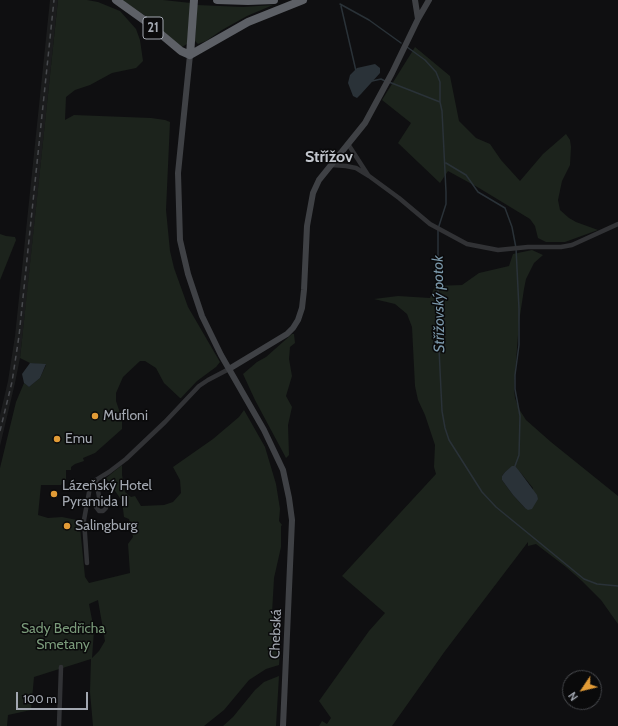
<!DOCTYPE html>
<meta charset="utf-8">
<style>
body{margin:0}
#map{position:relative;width:618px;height:726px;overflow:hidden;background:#0f0f11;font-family:Cabin,sans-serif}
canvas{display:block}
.north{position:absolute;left:562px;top:670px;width:40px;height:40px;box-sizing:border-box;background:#0a0a0b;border:1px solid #47494d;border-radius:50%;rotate:235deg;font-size:11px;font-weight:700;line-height:16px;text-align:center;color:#a2a7b0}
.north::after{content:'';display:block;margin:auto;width:14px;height:18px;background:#e29b36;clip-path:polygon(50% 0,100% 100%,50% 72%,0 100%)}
.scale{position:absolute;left:16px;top:692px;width:72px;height:18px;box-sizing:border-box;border:2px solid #a2a7b0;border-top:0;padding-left:5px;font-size:12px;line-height:14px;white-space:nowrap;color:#a2a7b0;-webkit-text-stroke:3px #0a0a0b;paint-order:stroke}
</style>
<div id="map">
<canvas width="618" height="726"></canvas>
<div class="north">N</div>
<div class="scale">100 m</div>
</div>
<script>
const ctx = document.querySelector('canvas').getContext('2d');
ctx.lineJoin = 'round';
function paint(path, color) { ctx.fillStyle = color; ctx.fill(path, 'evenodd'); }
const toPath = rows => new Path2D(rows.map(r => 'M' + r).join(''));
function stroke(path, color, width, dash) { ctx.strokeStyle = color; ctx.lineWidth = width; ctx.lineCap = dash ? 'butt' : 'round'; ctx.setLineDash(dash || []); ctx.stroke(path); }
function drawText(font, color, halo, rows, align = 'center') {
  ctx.font = font + ' Cabin,sans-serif'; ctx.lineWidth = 3; ctx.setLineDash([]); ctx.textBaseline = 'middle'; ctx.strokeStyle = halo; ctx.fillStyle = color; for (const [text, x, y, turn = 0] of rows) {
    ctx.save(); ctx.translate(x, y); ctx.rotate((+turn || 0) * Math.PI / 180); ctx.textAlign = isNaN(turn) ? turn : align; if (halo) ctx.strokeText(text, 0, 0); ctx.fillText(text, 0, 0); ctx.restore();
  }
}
paint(toPath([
 [50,0,58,0,26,305,20,358,15,383,0,446,0,415,8,381,15,336]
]), '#1b1c1d');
paint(toPath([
 [58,0,87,0,98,2,120,11,136,29,140,40,143,61,136,68,112,73,90,85,75,90,66,97,65,120,74,115,151,118,165,120,170,122,166,210,170,251,174,268,188,307,220,362,216,367,197,381,181,398,180,398,164,383,156,368,145,361,140,361,123,377,116,393,116,401,122,419,122,429,95,453,83,458,84,461,75,464,71,467,71,470,66,470,66,479,61,485,41,485,38,515,48,518,62,517,77,520,80,527,85,577,89,583,130,573,128,544,133,537,129,519,124,517,122,501,106,478,122,465,122,475,125,492,131,497,135,496,141,506,164,505,173,502,181,493,180,480,173,467,213,439,239,417,244,410,265,447,276,484,280,509,279,521,282,525,281,526,281,547,274,578,272,613,275,635,273,645,271,647,280,652,279,665,266,669,249,680,224,710,204,726,93,726,90,692,91,659,34,677,31,710,8,715,7,726,0,726,0,468,16,402,24,383,29,387,40,378,46,365,30,363,20,358],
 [98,600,105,641,99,651,92,658,94,630,89,604],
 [122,0,163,0,191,3,187,44,182,47,178,45,150,19],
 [197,5,243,7,273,5,247,16,222,30,206,41,198,44,195,41],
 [415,47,450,76,459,121,476,138,490,144,501,160,520,181,543,154,566,134,570,140,571,147,570,165,562,181,558,200,560,210,569,218,576,222,598,230,565,242,546,242,538,238,535,226,530,219,479,188,448,171,440,183,398,143,411,123,382,100],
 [0,234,6,236,15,237,16,240,0,280],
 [532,250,543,255,534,263,526,279,524,289,519,322,514,388,515,398,519,409,526,420,551,442,618,496,618,624,601,600,582,581,566,567,536,544,528,546,528,542,445,651,392,726,319,726,322,721,327,724,331,718,319,701,369,631,385,613,342,576,436,474,434,467,435,445,425,415,418,400,415,386,412,327,407,314,395,304,374,299,398,296,430,298,435,286,462,285,479,273,509,266,513,254],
 [512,467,520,472,533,488,525,508,513,495,502,480,502,476,505,472],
 [292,334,294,334,295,343,290,347,289,359,292,376,286,396,292,407,288,425,289,455,286,458,255,400,243,374,257,362,266,357],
 [279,676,276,726,223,726,233,717,255,690,264,682]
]), '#1c231c');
paint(toPath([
 [375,64,380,68,380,73,361,94,357,98,353,96,348,83,350,75,357,68],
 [30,363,46,364,40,378,29,387,24,383,22,374],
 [512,466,515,466,520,472,537,495,538,499,532,509,528,510,525,508,513,495,502,480,502,476,505,472]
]), '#2a3238');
stroke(toPath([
 [340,4,369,20,401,43],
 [341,6,356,71],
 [407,47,425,60,436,72,440,82,440,102],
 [372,81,381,79,385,81],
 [389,82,440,102,442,111,446,192,446,204,438,229,438,328,442,411,445,428,449,440,482,492,496,507,584,579,597,584,618,586],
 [446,163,466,175,478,192,505,208,512,227,516,248,519,309,519,345,515,375,515,389,520,416,519,455,515,466]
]), '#2a3238', 1.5);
stroke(toPath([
 [348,144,368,175],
 [332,165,346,166,356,168,369,176,399,198,430,224,467,244,498,250,528,247,561,247,572,245,618,224],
 [96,480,100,502,97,504,96,507,99,511,103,511,106,508,106,506,104,503,100,502],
 [87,563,84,520,90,487,96,480,109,472,126,459,165,422,199,386,208,380,229,369],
 [59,726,61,667]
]), '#313235', 4.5);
stroke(toPath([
 [415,0,418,19],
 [190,55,178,173,180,240,188,274,202,316,221,355,264,430,283,470,289,498,292,520,283,726],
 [229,369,287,334,293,328,298,320,302,308,304,290,307,226,313,193,319,180,365,123,392,73,418,19,429,0]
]), '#3f4145', 6);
stroke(toPath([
 [116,0,144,20,181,51,190,55],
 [217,0,248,1,274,0],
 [190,55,248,22,303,0],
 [190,55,194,0]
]), '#5d6066', 8);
stroke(toPath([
 [0,431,12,382,19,336,54,0]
]), '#484a4e', 1.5, [5, 4]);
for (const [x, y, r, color] of [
 [95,416,4,"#e29b36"],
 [57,439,4,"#e29b36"],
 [54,494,4,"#e29b36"],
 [67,526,4,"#e29b36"]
]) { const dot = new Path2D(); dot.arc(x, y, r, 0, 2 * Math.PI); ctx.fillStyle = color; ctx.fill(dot); stroke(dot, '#0a0a0b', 1.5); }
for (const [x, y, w] of [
 [153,28,20]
]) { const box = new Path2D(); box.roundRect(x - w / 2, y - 11, w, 22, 3); ctx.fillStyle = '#0a0a0b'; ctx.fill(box); stroke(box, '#a2a7b0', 1); }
drawText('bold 13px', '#a2a7b0', null, [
 ["21",153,28]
]);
drawText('14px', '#a2a7b0', '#0a0a0b', [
 ["Mufloni",103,416],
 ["Emu",65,439],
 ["Lázeňský Hotel",62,486],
 ["Pyramida II",62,502],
 ["Salingburg",75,526]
], 'left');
drawText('14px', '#7a9a7a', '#0a0a0b', [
 ["Sady Bedřicha",63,629],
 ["Smetany",63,645]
]);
drawText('14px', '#a2a7b0', '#0a0a0b', [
 ["Chebská",276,634,-88]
]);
drawText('italic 15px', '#7a97a9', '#0a0a0b', [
 ["Střížovský potok",439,304,-91]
]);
drawText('bold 16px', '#c2c6cd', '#0a0a0b', [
 ["Střížov",329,157]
]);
</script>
